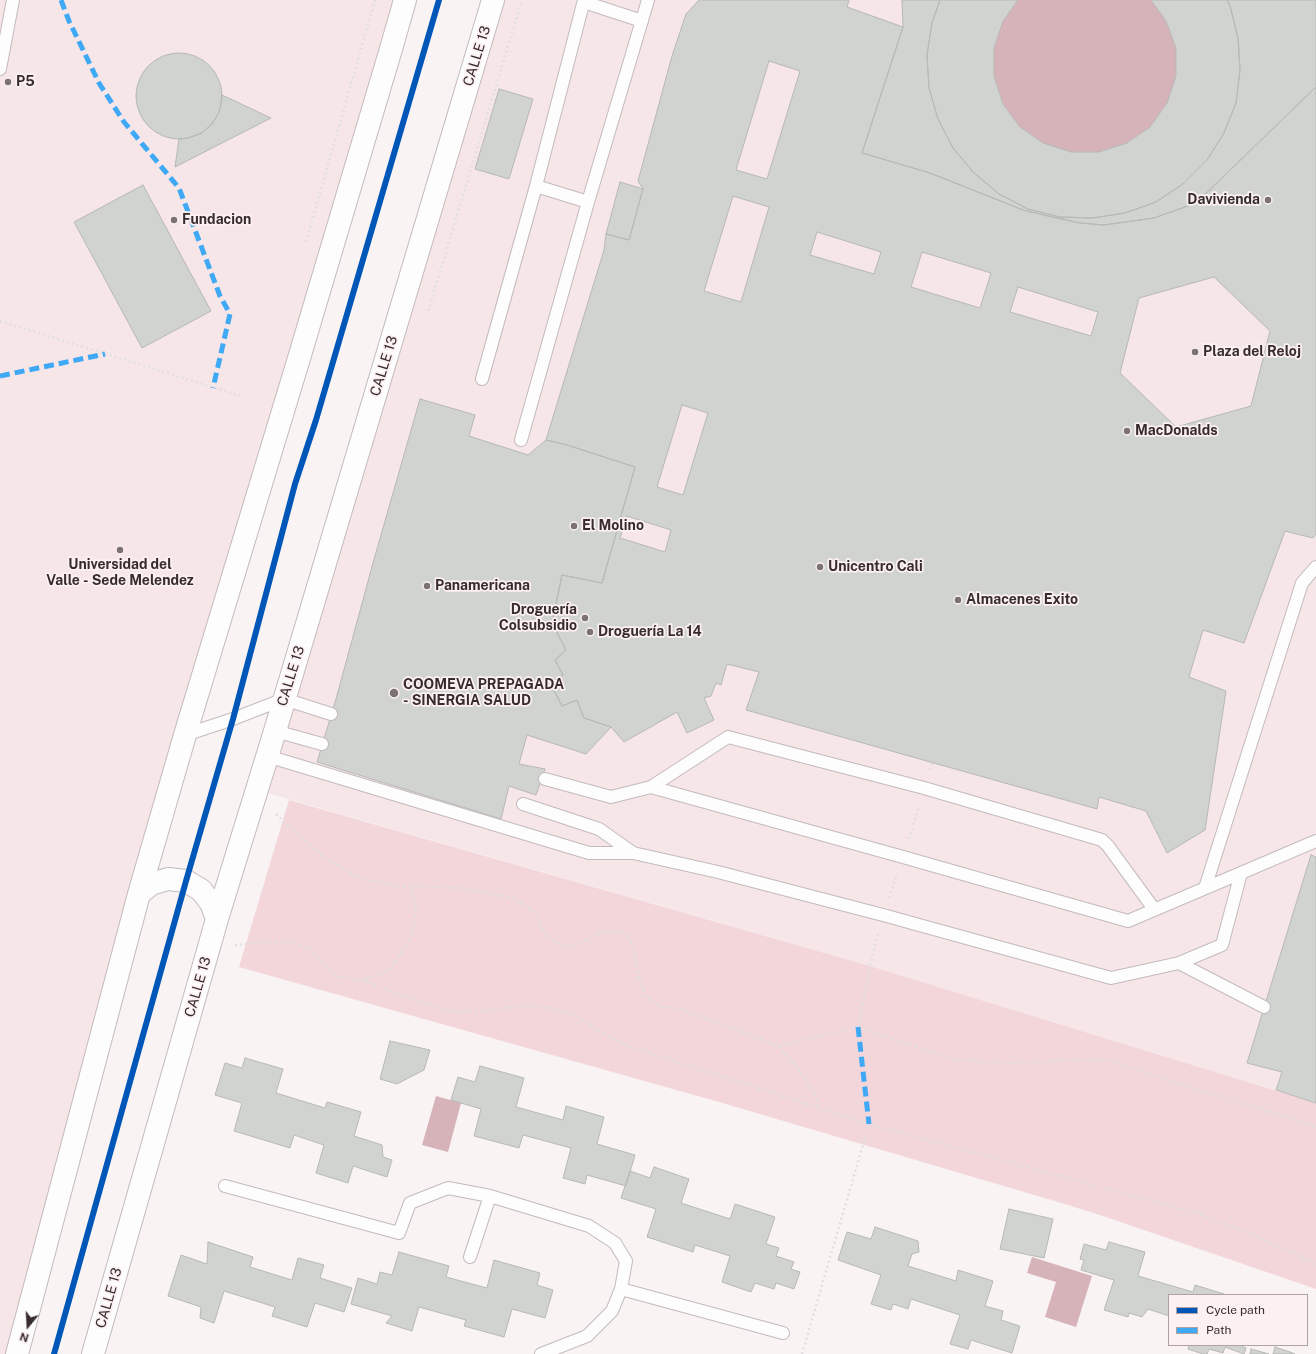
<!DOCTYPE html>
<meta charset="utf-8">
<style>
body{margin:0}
#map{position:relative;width:1316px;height:1354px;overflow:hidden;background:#faf3f4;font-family:"Public Sans",sans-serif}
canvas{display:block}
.legend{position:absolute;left:1168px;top:1294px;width:140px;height:52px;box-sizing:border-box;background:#fdf0f2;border:1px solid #aea2a3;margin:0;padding:5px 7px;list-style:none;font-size:12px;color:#372c2d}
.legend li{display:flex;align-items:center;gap:8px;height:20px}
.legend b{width:20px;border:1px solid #aea2a3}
.north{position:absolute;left:8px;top:1306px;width:40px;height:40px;-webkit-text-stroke:3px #fdf0f2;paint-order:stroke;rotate:198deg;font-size:11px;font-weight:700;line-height:16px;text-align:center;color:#372c2d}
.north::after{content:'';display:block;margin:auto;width:14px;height:18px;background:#372c2d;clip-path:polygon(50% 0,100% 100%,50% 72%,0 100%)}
</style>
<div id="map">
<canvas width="1316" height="1354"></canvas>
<ul class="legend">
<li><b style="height:5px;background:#0057b8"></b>Cycle path</li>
<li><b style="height:5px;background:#3fa9f5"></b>Path</li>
</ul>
<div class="north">N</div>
</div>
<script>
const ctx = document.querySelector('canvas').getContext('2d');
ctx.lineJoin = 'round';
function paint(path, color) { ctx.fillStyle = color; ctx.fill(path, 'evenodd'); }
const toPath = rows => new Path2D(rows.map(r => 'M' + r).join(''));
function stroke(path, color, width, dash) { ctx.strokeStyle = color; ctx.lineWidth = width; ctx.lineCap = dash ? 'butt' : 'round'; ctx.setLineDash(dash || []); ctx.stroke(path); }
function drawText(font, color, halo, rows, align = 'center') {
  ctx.font = font + ' "Public Sans",sans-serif'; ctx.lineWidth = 3.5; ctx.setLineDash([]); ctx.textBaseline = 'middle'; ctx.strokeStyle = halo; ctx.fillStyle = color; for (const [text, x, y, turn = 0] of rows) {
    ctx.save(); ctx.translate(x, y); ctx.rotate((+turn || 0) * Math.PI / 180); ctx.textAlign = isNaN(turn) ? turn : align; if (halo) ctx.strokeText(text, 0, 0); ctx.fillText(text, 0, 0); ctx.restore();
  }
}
paint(toPath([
 [0,0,405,0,17,1354,0,1354],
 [493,0,1316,0,1316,1103,870,966,257,790]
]), '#f6e6e8');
paint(toPath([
 [289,800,870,966,1316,1103,1316,1289,1100,1215,1058,1202,719,1102,239,967]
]), '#f3d6da');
paint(toPath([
 [1018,0,1151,0,1166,21,1176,48,1176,76,1167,103,1150,127,1127,143,1099,152,1071,152,1043,143,1020,127,1003,104,994,76,994,48,1003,21],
 [436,1096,461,1103,448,1152,422,1145],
 [1032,1257,1092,1276,1076,1327,1045,1317,1056,1282,1027,1273]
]), '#d6b3b8');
const building = toPath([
 [699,0,849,0,847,7,903,27,862,153,930,173,1023,210,1080,223,1104,225,1154,218,1196,203,1316,87,1316,534,1313,538,1285,531,1244,643,1203,630,1189,677,1226,691,1205,830,1167,853,1146,811,1099,797,1097,809,746,710,759,672,727,664,721,685,716,683,711,696,704,698,714,720,687,733,677,712,624,742,611,727,584,718,577,700,562,706,550,683,563,675,555,660,566,650,552,623,562,575,602,583,635,467,567,445,546,440,604,250,606,234,629,240,643,189,638,181,672,56,686,14,699,0],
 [769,61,800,71,767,179,736,170,769,61],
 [733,196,769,207,741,302,704,291,733,196],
 [817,232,881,252,874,274,810,255,817,232],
 [922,252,991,273,980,308,911,287,922,252],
 [1214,277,1270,331,1251,406,1176,427,1120,373,1139,298,1214,277],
 [1018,287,1098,312,1091,336,1010,312,1018,287],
 [682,405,708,413,683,495,657,487,682,405],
 [627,516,671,530,665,552,620,538,627,516],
 [902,0,940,0,932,23,927,55,929,88,938,119,953,148,974,173,999,194,1028,209,1060,217,1093,218,1125,213,1156,202,1183,184,1207,160,1224,133,1236,103,1240,70,1238,38,1230,6,1227,0,1316,0,1316,87,1196,203,1154,218,1104,225,1080,223,1051,217,1023,210,930,173,862,153,903,27,902,0],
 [940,0,1018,0,1003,21,994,48,994,76,1003,104,1020,127,1043,143,1071,152,1099,152,1127,143,1150,127,1167,103,1176,76,1176,48,1166,21,1151,0,1227,0,1230,6,1238,38,1240,70,1236,103,1224,133,1207,160,1183,184,1156,202,1125,213,1093,218,1060,217,1028,209,999,194,974,173,953,148,938,119,929,88,927,55,932,23,940,0],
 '136 96a43 43 0 1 1 86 0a43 43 0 1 1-86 0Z',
 [499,89,533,99,509,179,475,169,499,89],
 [222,95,271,118,175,167,179,139,188,138,202,133,213,123,220,110,222,95],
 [620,182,643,189,629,240,606,234,620,182],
 [143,185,211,311,142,348,74,222,143,185],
 [420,399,475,415,469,436,528,455,546,440,567,445,635,467,602,583,562,575,552,623,566,650,555,660,563,675,550,683,562,706,577,700,584,718,611,727,586,754,527,735,519,764,545,769,536,795,509,786,501,819,317,762,336,699,373,563,420,399],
 [1311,855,1316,857,1316,1103,1276,1090,1282,1072,1247,1063,1311,855],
 [390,1041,430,1050,424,1070,397,1084,380,1079,390,1041],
 [245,1058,283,1069,276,1093,325,1108,327,1102,361,1112,354,1136,382,1145,383,1157,392,1160,387,1177,353,1166,348,1183,316,1173,324,1145,294,1135,290,1148,234,1131,242,1103,215,1095,225,1063,242,1068,245,1058],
 [480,1066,524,1078,516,1107,563,1120,566,1106,604,1117,597,1144,635,1155,626,1186,587,1175,585,1184,563,1178,571,1148,523,1135,519,1148,474,1136,481,1109,451,1100,458,1077,475,1082,480,1066],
 [654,1167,689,1179,681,1203,730,1219,735,1204,775,1217,766,1244,779,1248,776,1256,794,1262,791,1269,800,1272,794,1289,776,1283,774,1289,755,1283,751,1292,722,1282,730,1256,695,1245,693,1252,647,1237,656,1209,621,1198,630,1171,650,1178,654,1167],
 [1009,1209,1053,1219,1044,1258,1000,1249,1009,1209],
 [875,1227,918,1241,919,1252,912,1254,908,1266,956,1281,958,1270,993,1281,985,1306,1003,1311,1001,1320,1020,1326,1012,1353,971,1340,968,1349,950,1344,960,1315,911,1299,908,1309,893,1304,891,1310,871,1304,881,1275,838,1260,847,1232,871,1239,875,1227],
 [208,1242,253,1257,250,1267,292,1280,298,1258,324,1265,320,1278,352,1288,344,1312,315,1303,307,1327,272,1316,275,1307,224,1291,214,1323,200,1318,201,1307,168,1296,181,1255,207,1264,208,1242],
 [1109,1242,1145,1252,1138,1276,1193,1292,1195,1285,1224,1294,1223,1295,1169,1295,1169,1316,1148,1309,1142,1317,1129,1313,1128,1317,1104,1310,1114,1280,1081,1270,1084,1260,1080,1259,1084,1244,1106,1250,1109,1242],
 [399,1252,449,1266,446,1277,487,1288,494,1260,540,1273,537,1285,553,1290,545,1318,512,1309,504,1337,464,1326,466,1320,419,1307,412,1331,386,1323,392,1316,351,1304,358,1278,377,1284,380,1272,392,1275,399,1252],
 [1189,1345,1242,1345,1242,1346,1246,1348,1244,1354,1225,1347,1223,1353,1209,1349,1207,1354,1203,1354,1188,1349,1189,1345],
 [1275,1347,1290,1352,1295,1354,1273,1354,1275,1347],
 [1251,1349,1269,1354,1250,1354,1251,1349]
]);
paint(building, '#d1d3d0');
stroke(building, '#b7b9b6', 1);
const service = toPath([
 [584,0,536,186,588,202],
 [584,2,642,21],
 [0,69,13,0],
 [482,379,536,186],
 [521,440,588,202,648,0],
 [275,731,322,744],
 [185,735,233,719,284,699,331,714],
 [267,756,589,853,633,853,718,872,883,915,1111,978,1179,963,1222,945,1241,873,1128,921,903,857,651,787],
 [545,779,611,797,651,787,728,737,924,788,1102,840,1108,846,1154,909],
 [523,804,599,829,633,853],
 [1241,873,1316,841],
 [1205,888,1302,583,1316,567],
 [1179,963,1264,1007],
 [225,1186,399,1233,410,1203,448,1188,490,1196,589,1226,615,1243,626,1261,621,1289,612,1311,587,1336,541,1354],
 [470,1257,490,1196],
 [621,1289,783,1333]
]);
const secondary = toPath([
 [139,894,151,884,168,879,186,881,201,890,211,903,217,919],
 [17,1354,139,894,185,735,300,355,391,49,405,0],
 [93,1354,217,919,275,731,493,0]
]);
stroke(service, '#c3babc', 14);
stroke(secondary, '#c3babc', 24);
stroke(toPath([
 [306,242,375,0],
 [428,311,522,0],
 [0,321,241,396],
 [930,770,932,763],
 [276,814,327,860,363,879,397,886,459,888,514,898,536,914,543,931,552,940,568,947,607,931,626,932,634,951,639,978,646,997,659,1006,681,1009,778,1046,794,1064,810,1086,821,1109,869,1124,1200,1214,1251,1234,1316,1264],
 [909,839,919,806],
 [889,898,897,874],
 [235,945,266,942,290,942,302,946,313,952,336,976,365,981,371,977,383,974,390,968,408,944,414,927,416,909,412,887],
 [365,981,410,998,439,1008,452,1011,480,1011,522,1006,546,1007,576,1016,596,1029,626,1045,821,1109],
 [858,1027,957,1060,1006,1063,1104,1059,1316,1127],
 [778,1046,858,1027,870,966,878,933],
 [802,1354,869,1124]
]), '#e2dfe0', 2.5, [2, 3]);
stroke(service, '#fefdfd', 12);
stroke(secondary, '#fefdfd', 22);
stroke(toPath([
 [61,0,69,21,99,83,124,122,179,188,220,296,230,314,213,388],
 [0,376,105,354],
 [858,1027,869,1124]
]), '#3fa9f5', 5, [10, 5]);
stroke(toPath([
 [54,1354,186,881,233,719,295,484,316,420,439,0]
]), '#0057b8', 6);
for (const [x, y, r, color] of [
 [8,82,4,"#7b7273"],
 [1268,200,4,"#7b7273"],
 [174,220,4,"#7b7273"],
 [1195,352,4,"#7b7273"],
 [1127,431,4,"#7b7273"],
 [574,526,4,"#7b7273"],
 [120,550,4,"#7b7273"],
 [820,567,4,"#7b7273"],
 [427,586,4,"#7b7273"],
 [958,600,4,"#7b7273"],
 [585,618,4,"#7b7273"],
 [590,632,4,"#7b7273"],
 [394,693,5,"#7b7273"]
]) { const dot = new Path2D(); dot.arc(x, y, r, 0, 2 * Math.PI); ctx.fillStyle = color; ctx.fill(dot); stroke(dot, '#fdf0f2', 1.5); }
drawText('14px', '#372c2d', '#fdf0f2', [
 ["CALLE 13",477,56,-73],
 ["CALLE 13",384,366,-73],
 ["CALLE 13",291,676,-73],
 ["CALLE 13",198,987,-74],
 ["CALLE 13",109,1298,-74]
]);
drawText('bold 14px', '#372c2d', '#fdf0f2', [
 ["P5",16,82],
 ["Davivienda",1260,200,"right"],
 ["Fundacion",182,220],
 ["Plaza del Reloj",1203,352],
 ["MacDonalds",1135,431],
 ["El Molino",582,526],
 ["Universidad del",120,565,"center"],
 ["Valle - Sede Melendez",120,581,"center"],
 ["Unicentro Cali",828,567],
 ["Panamericana",435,586],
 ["Almacenes Exito",966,600],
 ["Droguería",577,610,"right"],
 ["Colsubsidio",577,626,"right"],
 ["Droguería La 14",598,632],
 ["COOMEVA PREPAGADA",403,685],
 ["- SINERGIA SALUD",403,701]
], 'left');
</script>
